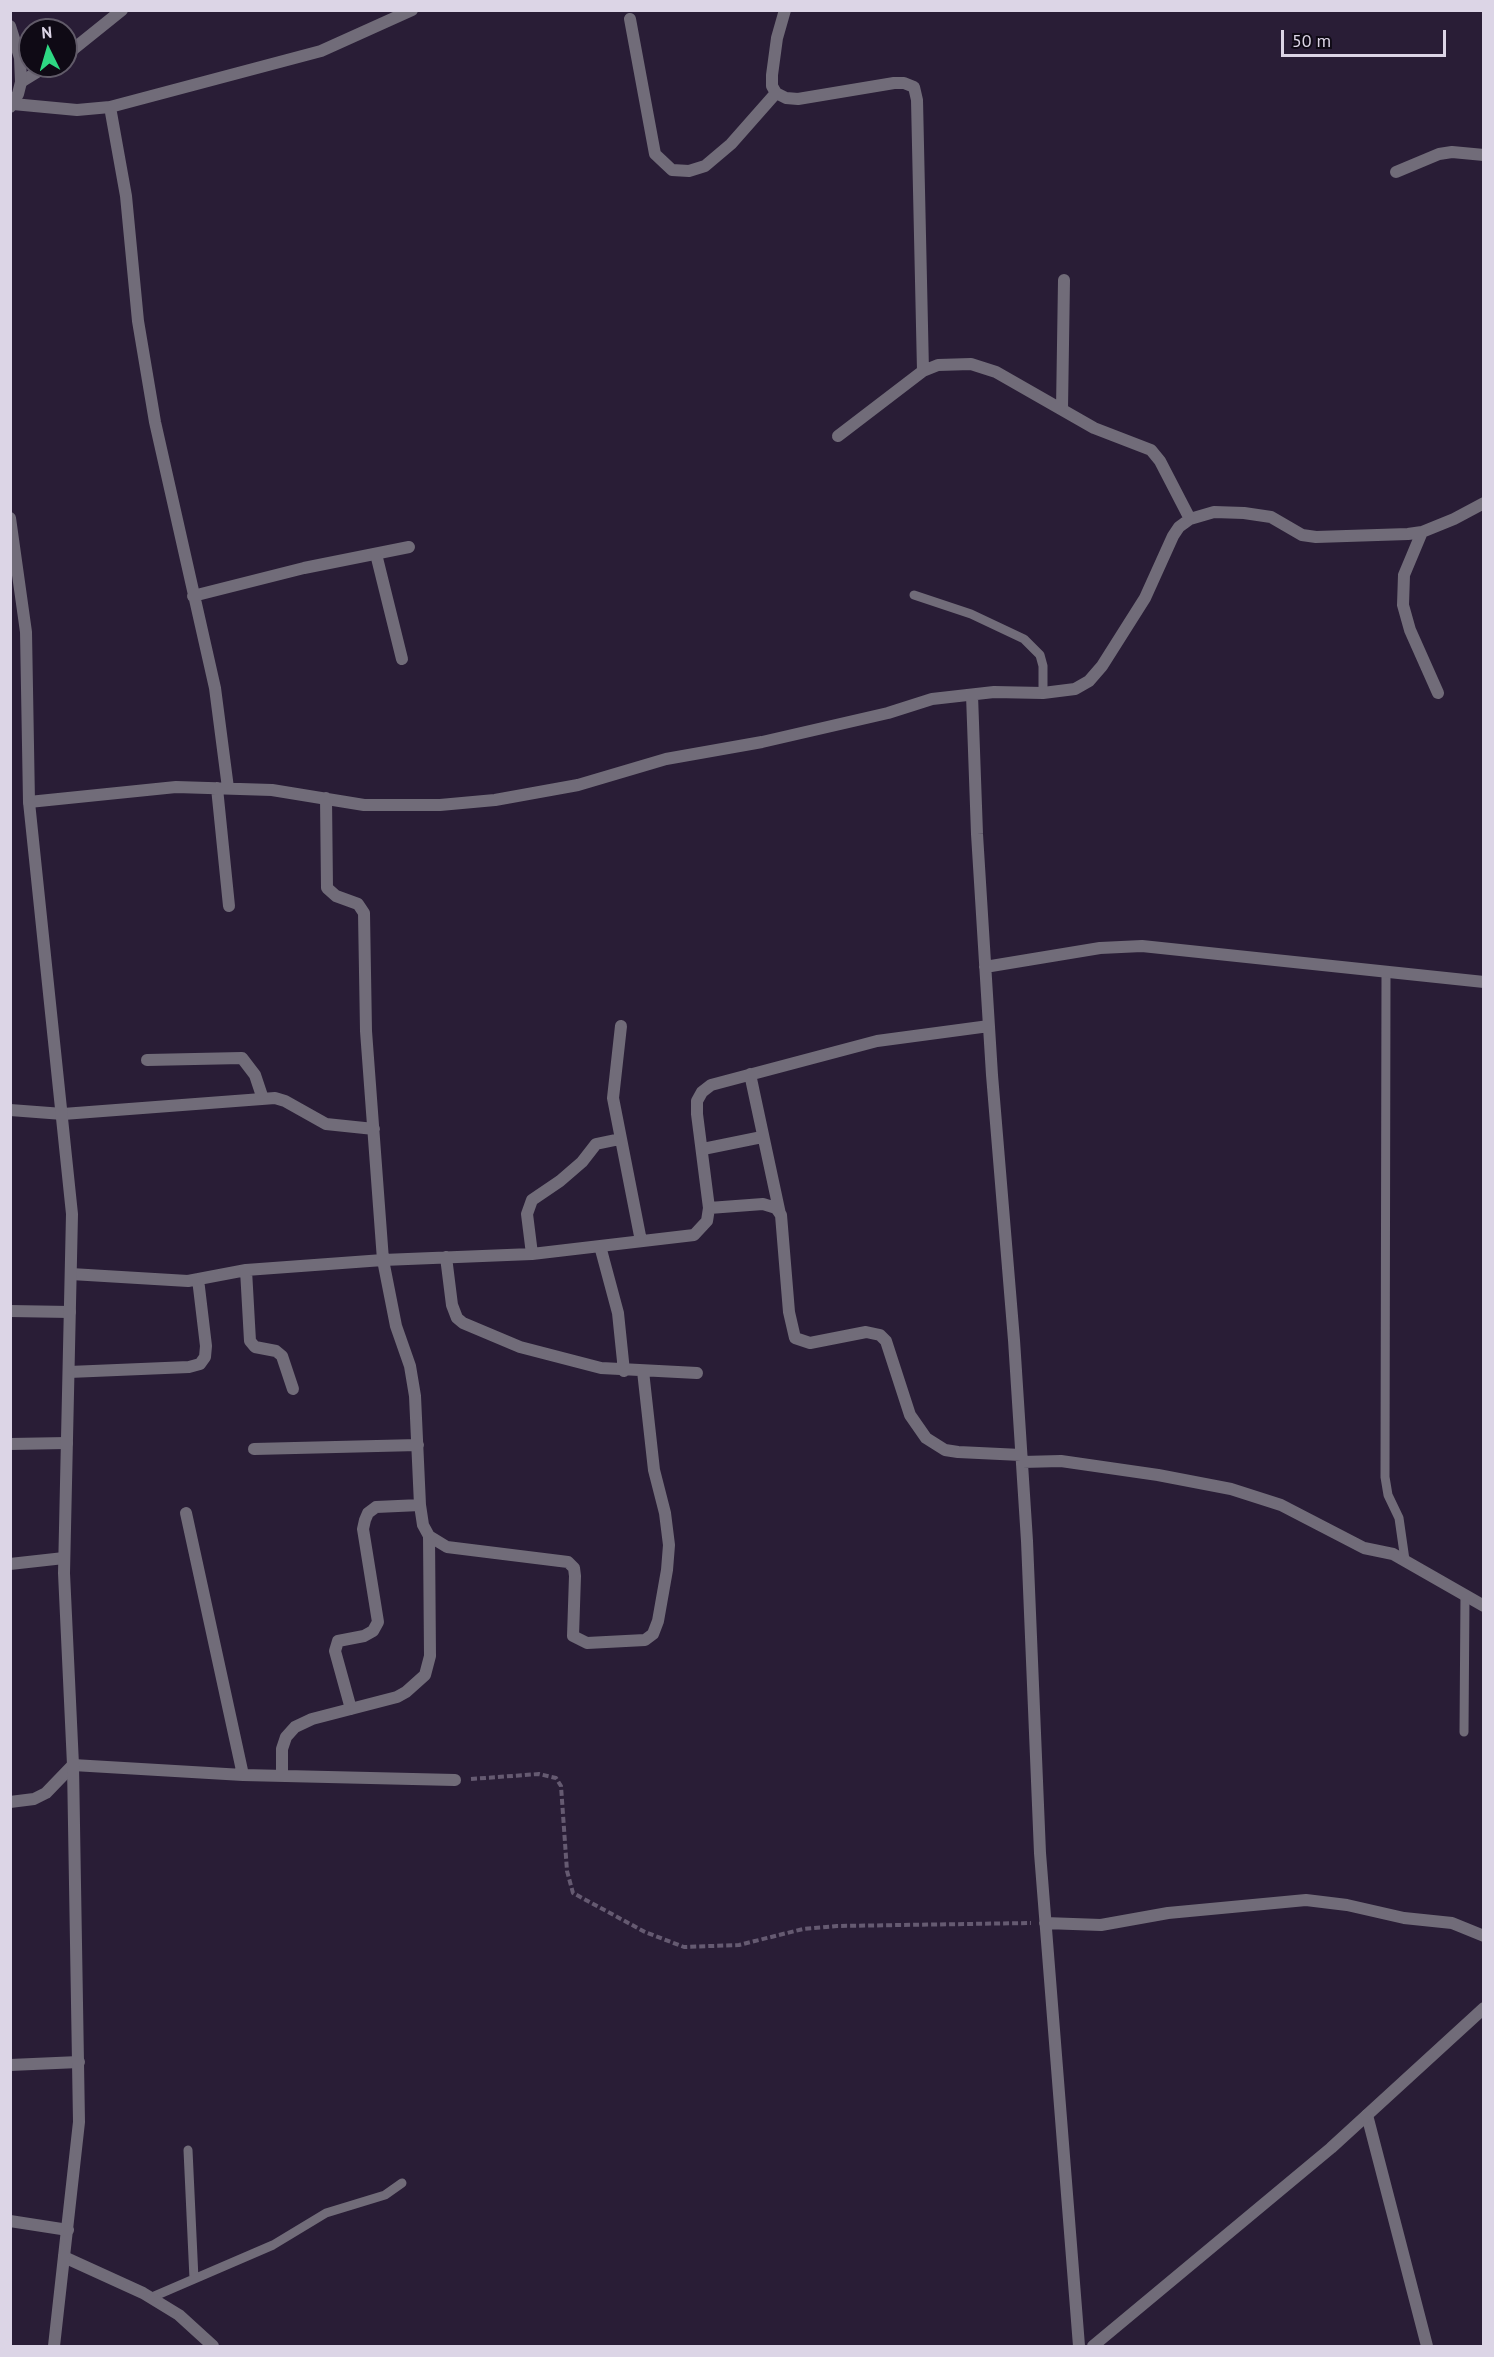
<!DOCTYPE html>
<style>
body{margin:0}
#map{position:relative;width:1494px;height:2357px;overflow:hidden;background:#291d36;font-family:"PT Sans",sans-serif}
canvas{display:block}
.frame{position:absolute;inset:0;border:12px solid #dcd5e6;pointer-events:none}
.north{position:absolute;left:18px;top:18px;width:60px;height:60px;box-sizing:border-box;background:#0f0a15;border:2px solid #615b69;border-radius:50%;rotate:355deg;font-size:16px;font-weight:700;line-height:24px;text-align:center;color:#dcd5e6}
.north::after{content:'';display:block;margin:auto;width:21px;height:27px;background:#2ed883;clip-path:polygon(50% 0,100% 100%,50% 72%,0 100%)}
.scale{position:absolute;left:1281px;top:30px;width:165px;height:27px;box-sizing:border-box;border:3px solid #dcd5e6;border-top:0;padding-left:8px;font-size:18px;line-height:21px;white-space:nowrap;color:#dcd5e6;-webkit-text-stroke:4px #0f0a15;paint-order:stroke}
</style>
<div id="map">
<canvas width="1494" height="2357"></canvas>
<div class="frame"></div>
<div class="north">N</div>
<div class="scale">50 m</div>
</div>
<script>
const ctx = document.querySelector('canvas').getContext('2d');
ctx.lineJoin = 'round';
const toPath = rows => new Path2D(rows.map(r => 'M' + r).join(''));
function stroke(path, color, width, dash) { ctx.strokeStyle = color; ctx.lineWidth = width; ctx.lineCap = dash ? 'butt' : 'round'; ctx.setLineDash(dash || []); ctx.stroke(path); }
stroke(toPath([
 [471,1779,539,1774,556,1778,561,1786,567,1871,573,1893,645,1932,684,1947,739,1945,803,1929,837,1926,1031,1923]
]), '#655a71', 4, [6, 3]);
stroke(toPath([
 [914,595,971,614,1024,639,1040,655,1043,666,1043,693],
 [1386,973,1385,1477,1388,1495,1399,1518,1405,1560],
 [1464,1732,1465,1595],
 [188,2150,194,2279],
 [150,2298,273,2245,326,2213,385,2195,402,2183]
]), '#716c79', 9);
stroke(toPath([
 [785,10,777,38,772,75,772,86,776,93,786,98,798,99,894,83,904,83,914,87,917,100,923,371],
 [630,19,655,154,672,170,689,171,705,166,731,144,776,93],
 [66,55,122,10],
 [21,82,47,66],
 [13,104,77,110,110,107,321,51,412,10],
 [110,107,126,196,138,321,155,422,215,688,228,788],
 [1396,172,1439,154,1452,152,1484,155],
 [1062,409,1064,280],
 [838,436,923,371,938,365,971,364,996,372,1094,428,1151,450,1160,461,1190,519],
 [1422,532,1404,575,1403,605,1410,630,1438,693],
 [376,554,402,659],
 [193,596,304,568,409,547],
 [972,695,977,834,992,1075,1014,1340,1027,1541,1040,1853,1079,2346],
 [217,788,229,906],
 [326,798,327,888,336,896,358,904,364,913,366,1031,383,1260,396,1326,410,1366,415,1396,420,1505,423,1525,429,1536,447,1547,568,1562,574,1568,575,1576,573,1636,587,1643,645,1640,653,1634,658,1621,667,1570,669,1545,665,1513,654,1470,643,1371],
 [29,802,176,787,272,790,364,805,440,805,495,800,578,785,666,759,762,742,888,713,932,699,994,692,1043,693,1075,689,1089,681,1102,666,1145,598,1173,536,1179,527,1190,519,1214,512,1244,513,1271,517,1302,535,1316,537,1408,534,1422,532,1454,519,1484,503],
 [985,967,1100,948,1142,946,1484,982],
 [621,1026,613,1098,641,1241],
 [147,1060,242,1058,255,1075,263,1099],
 [750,1074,780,1214],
 [10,1110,63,1114,275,1098,285,1101,326,1124,374,1129],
 [703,1149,762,1137],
 [709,1208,763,1204,776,1208,781,1215,789,1312,795,1338,810,1343,866,1332,880,1335,886,1341,910,1415,926,1438,945,1450,958,1452,1021,1455],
 [600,1246,618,1313,624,1371],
 [532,1254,527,1214,532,1200,560,1181,582,1162,596,1144,620,1139],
 [446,1257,452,1305,457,1318,463,1323,520,1347,601,1368,697,1373],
 [246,1270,250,1341,255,1347,276,1351,282,1356,293,1389],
 [71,1274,188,1281,246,1270,383,1260,532,1254,694,1235,707,1221,709,1208,697,1114,697,1101,702,1092,711,1085,877,1041,989,1026],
 [10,1311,70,1312],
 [69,1372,189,1367,200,1364,205,1357,206,1346,198,1279],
 [10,1444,67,1443],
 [254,1449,418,1445],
 [1022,1462,1061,1461,1158,1475,1231,1489,1281,1505,1364,1548,1393,1554,1484,1606],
 [186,1513,243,1775],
 [10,1564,64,1558],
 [351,1709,335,1651,338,1641,364,1636,373,1631,378,1622,363,1529,365,1520,368,1513,376,1507,420,1505],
 [282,1776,282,1749,286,1737,295,1727,312,1719,397,1697,406,1692,425,1675,430,1656,429,1536],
 [10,1802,34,1799,46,1793,73,1765,243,1775,455,1780],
 [1045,1923,1101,1925,1168,1913,1306,1900,1347,1905,1404,1918,1452,1923,1484,1936],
 [10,2065,79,2062],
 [1367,2115,1427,2346],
 [10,2221,68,2230],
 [64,2257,143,2293,179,2315,213,2346]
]), '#716c79', 12);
stroke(toPath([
 [10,26,20,58,21,82,18,94,10,107],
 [10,518,26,632,29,802,72,1214,64,1573,73,1765,79,2122,54,2346],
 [1093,2346,1331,2148,1484,2008]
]), '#716c79', 12);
</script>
